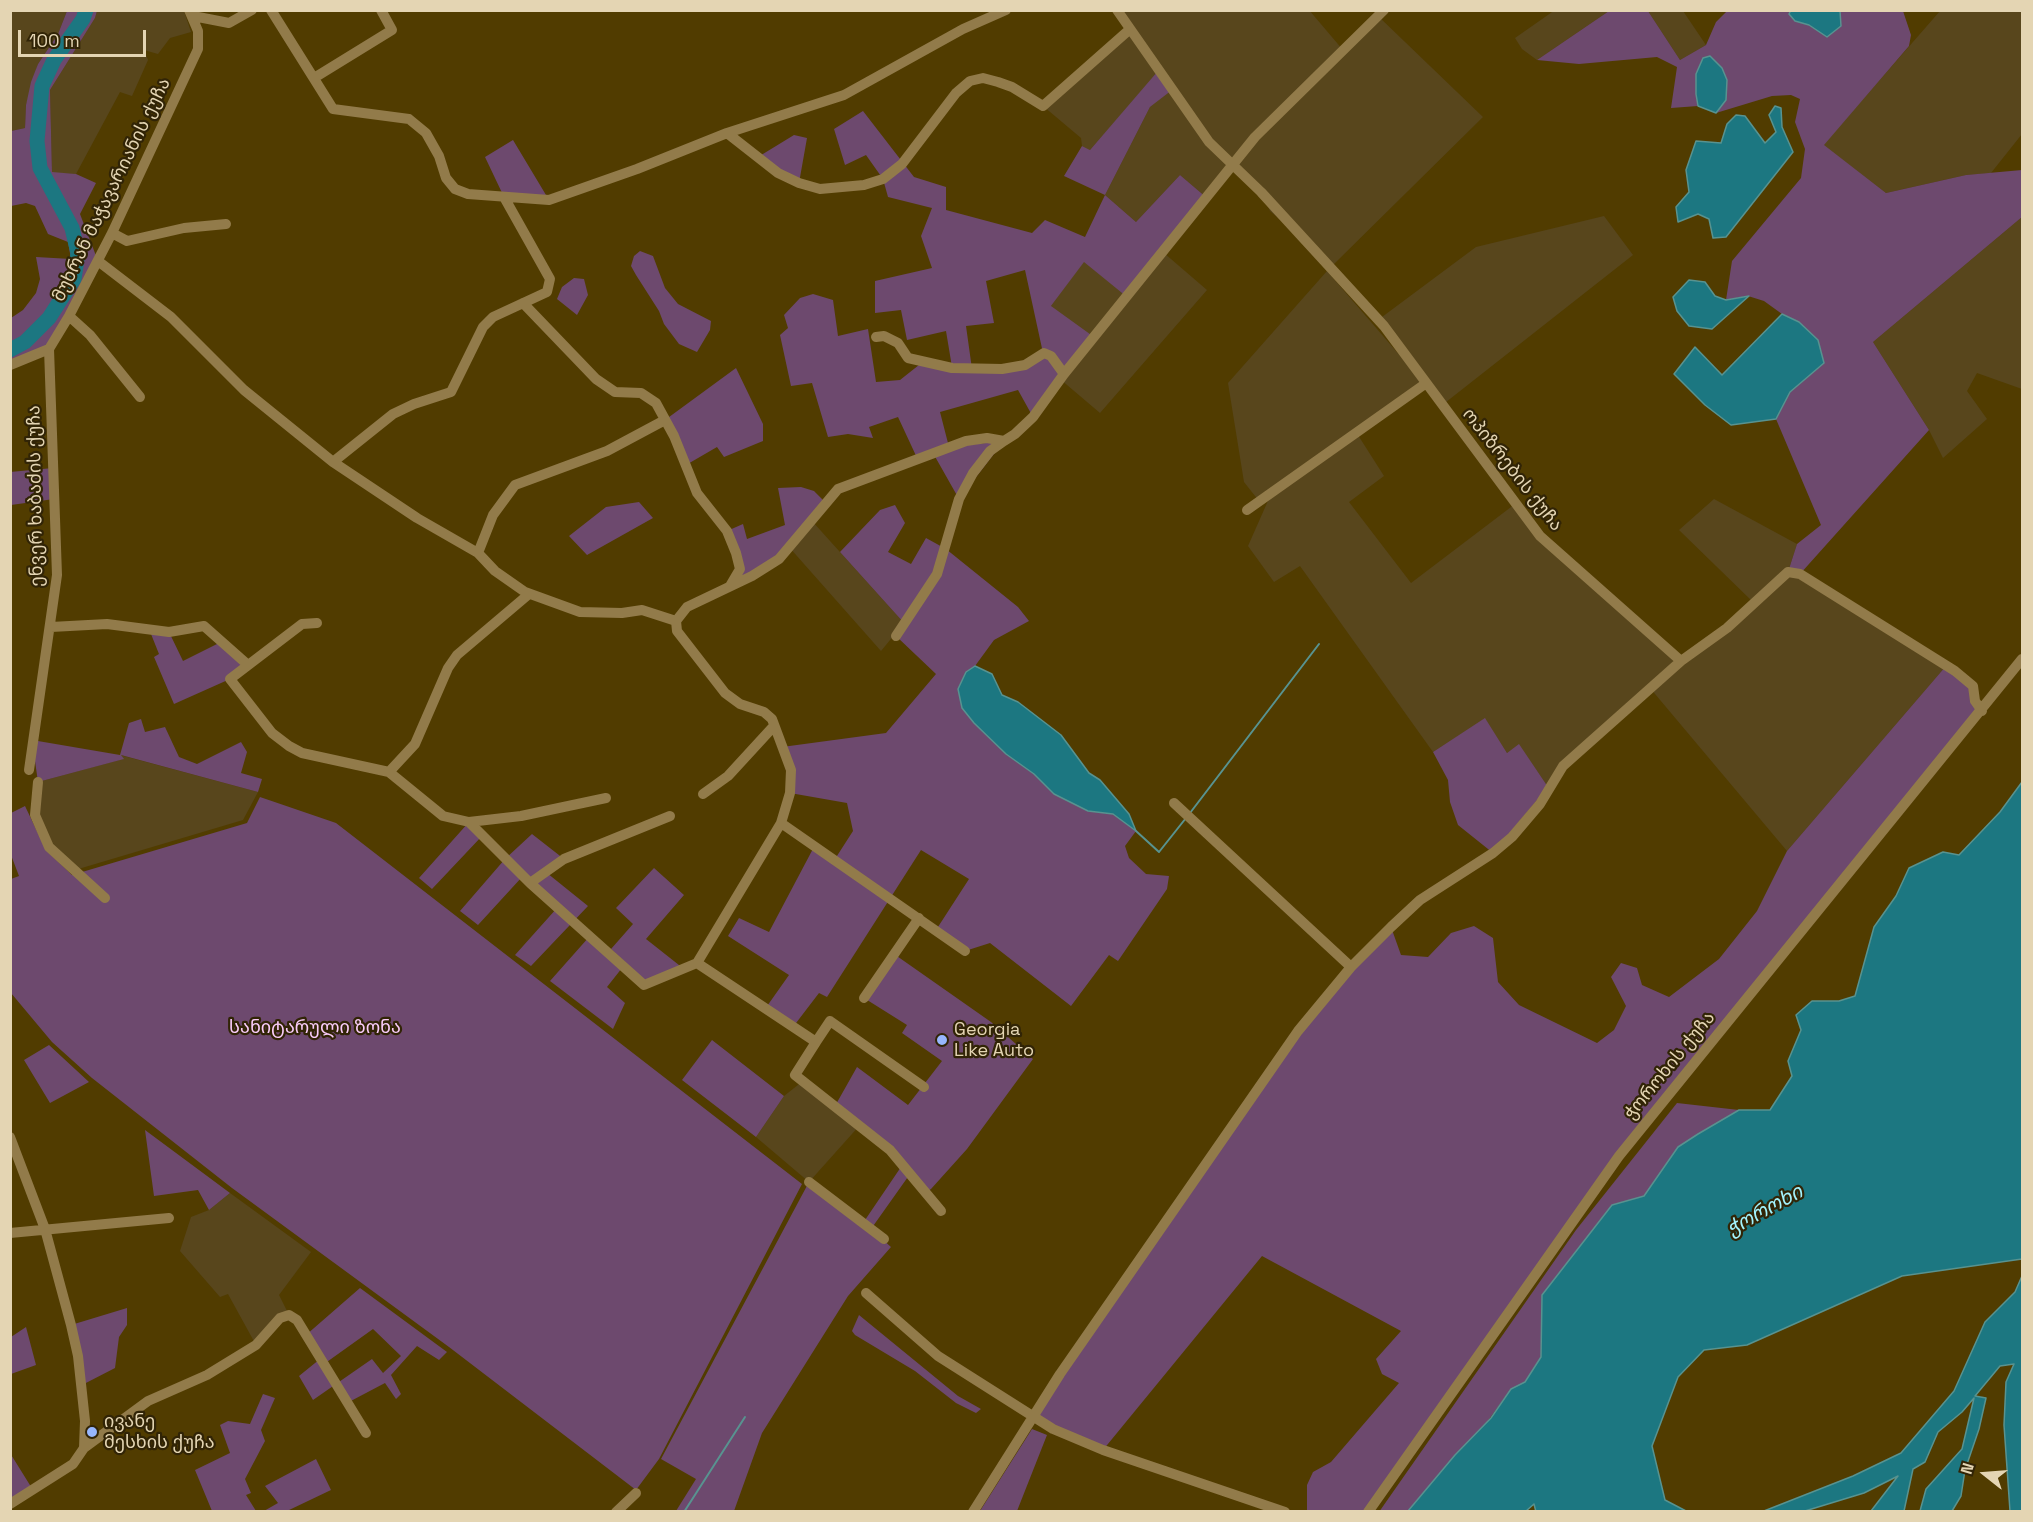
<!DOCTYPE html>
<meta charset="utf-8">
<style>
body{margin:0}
#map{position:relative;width:2033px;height:1522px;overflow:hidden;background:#513c00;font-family:"Space Grotesk",sans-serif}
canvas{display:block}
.frame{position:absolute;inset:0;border:12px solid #e4d5b3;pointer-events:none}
.north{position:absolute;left:1955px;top:1444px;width:60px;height:60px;-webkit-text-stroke:4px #312406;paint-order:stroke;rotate:287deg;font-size:16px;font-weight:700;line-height:24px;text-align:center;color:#e4d5b3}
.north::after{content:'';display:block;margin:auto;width:21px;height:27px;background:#e4d5b3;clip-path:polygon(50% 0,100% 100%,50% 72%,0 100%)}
.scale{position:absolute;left:18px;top:30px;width:128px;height:27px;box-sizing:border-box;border:3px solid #e4d5b3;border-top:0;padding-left:8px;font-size:18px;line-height:21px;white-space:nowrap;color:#e4d5b3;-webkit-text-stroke:4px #312406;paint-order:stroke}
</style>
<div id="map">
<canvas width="2033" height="1522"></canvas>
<div class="frame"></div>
<div class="north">N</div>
<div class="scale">100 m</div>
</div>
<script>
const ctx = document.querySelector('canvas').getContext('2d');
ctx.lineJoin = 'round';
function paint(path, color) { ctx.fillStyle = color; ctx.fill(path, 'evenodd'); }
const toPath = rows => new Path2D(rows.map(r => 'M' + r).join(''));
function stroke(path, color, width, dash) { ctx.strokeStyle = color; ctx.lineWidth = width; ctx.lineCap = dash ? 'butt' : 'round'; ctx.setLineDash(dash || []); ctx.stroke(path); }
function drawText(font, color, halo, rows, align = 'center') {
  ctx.font = font + ' "Space Grotesk","Noto Sans Georgian",sans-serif'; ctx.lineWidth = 4.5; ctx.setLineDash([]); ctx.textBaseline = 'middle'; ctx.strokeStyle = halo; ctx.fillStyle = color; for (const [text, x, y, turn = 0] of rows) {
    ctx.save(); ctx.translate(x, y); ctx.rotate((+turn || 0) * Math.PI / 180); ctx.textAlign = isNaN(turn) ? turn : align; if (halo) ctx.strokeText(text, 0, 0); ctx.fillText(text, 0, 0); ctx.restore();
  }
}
paint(toPath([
 [1309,10,1343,50,1378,16,1483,117,1333,265,1270,211,1261,192,1233,165,1207,198,1180,175,1136,222,1105,195,1150,107,1171,90,1158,72,1090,150,1082,146,1081,138,1043,106,1129,30,1117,11],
 [1555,10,1609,10,1609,11,1537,60,1522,49,1515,38],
 [11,11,67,11,58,34,38,64,26,105,25,128,11,131],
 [97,11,184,11,191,32,170,38,158,54,144,50,148,60,132,96,120,92,76,174,52,173,50,90,95,18],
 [1648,11,1683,11,1706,45,1680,60],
 [1940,11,2022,11,2022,134,1991,173,1966,175,1886,193,1823,145],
 [1604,216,1633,255,1441,406,1425,384,1356,432,1384,476,1349,502,1411,583,1515,504,1540,536,1681,661,1753,602,1679,530,1714,499,1797,544,1788,572,1946,666,1787,851,1650,688,1548,787,1519,745,1507,753,1485,719,1433,752,1300,566,1274,582,1248,546,1271,494,1259,501,1244,482,1228,383,1327,271,1421,380,1382,317,1476,247],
 [2022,217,2022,389,1977,373,1967,391,1987,419,1943,458,1929,430,1873,342],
 [1164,253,1207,290,1100,413,1060,379,1051,306,1084,261],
 [812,521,904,623,881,651,789,547],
 [120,755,258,792,243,820,75,870,49,847,35,815,38,782,123,759],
 [803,1081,860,1125,809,1182,756,1137,784,1096],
 [230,1193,311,1252,279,1295,289,1315,256,1345,228,1294,220,1297,180,1251,191,1217,209,1210]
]), '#58461c');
paint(toPath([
 [67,11,97,11,95,18,50,90,52,172,76,174,96,183,80,214,98,261,49,349,11,365,11,318,23,310,36,293,40,279,36,257,71,259,68,242,48,234,35,206,26,203,11,206,11,131,25,128,26,105,31,82,38,64,58,34],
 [1609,11,1648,11,1680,60,1706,45,1716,22,1727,11,1903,11,1911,35,1909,46,1824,145,1886,193,1966,175,2022,170,2022,217,1873,342,1929,430,1800,574,1788,572,1797,544,1821,525,1776,419,1790,392,1824,363,1818,340,1799,322,1782,314,1764,301,1748,296,1726,300,1732,261,1801,178,1805,149,1795,122,1800,99,1791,95,1772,96,1716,113,1726,99,1696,94,1698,106,1671,108,1677,67,1657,57,1579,64,1537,60],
 [1158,71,1172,90,1150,107,1105,195,1136,222,1180,175,1207,198,1127,297,1084,262,1051,306,1094,337,1033,417,1018,390,940,412,949,447,1004,441,959,499,933,453,918,460,898,417,869,427,873,438,848,434,828,437,812,383,791,386,780,335,788,328,784,315,800,298,813,294,833,300,838,336,868,329,876,382,900,380,924,361,952,367,946,331,907,340,901,310,875,313,875,281,932,268,921,236,932,208,888,197,883,179,866,155,845,165,834,129,863,111,914,177,946,187,946,210,1032,233,1045,220,1085,237,1105,195,1064,176,1082,146,1090,150],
 [1025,270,1043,353,1002,369,972,369,966,326,994,323,986,281],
 [794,135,807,138,799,183,758,157],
 [513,140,549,200,504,197,485,157],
 [640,251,653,256,665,288,678,304,711,321,710,330,697,352,679,344,664,324,659,311,636,275,631,266,634,256],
 [574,278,584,279,588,295,577,315,557,299,562,287],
 [736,368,763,424,763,441,724,457,717,447,686,465,665,420],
 [53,468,54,499,11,505,10,472],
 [801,487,814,491,826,503,779,559,738,582,739,569,727,531,743,524,747,539,785,525,778,488],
 [639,502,653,518,587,555,569,536,606,507],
 [895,505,905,523,888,552,911,564,926,538,946,549,1018,607,1029,621,994,640,975,666,966,672,974,723,1006,754,1034,774,1054,794,1088,811,1113,814,1136,831,1125,846,1129,858,1146,874,1169,876,1167,889,1118,961,1109,955,1071,1006,990,943,965,951,936,930,969,879,921,850,827,997,819,993,793,1027,765,1009,789,975,728,936,739,918,769,932,815,845,835,859,853,831,847,803,790,793,782,747,886,733,936,674,896,636,904,623,840,552,880,510],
 [149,629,169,632,183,661,223,641,248,665,230,679,174,704,154,657,159,654],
 [1946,666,1973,686,1982,711,1673,1087,1368,1511,1307,1511,1307,1485,1313,1472,1331,1462,1399,1383,1382,1374,1376,1359,1401,1331,1262,1256,1103,1450,1034,1417,1298,1031,1391,927,1401,955,1428,957,1451,933,1474,926,1493,938,1498,982,1519,1005,1597,1043,1614,1030,1626,1006,1611,977,1621,963,1637,968,1642,985,1669,997,1719,959,1757,911,1787,851],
 [1485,718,1507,753,1519,744,1548,787,1493,853,1458,825,1450,802,1448,780,1433,752],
 [141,719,145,732,165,727,179,757,197,764,241,742,247,752,241,773,262,779,258,792,121,755,124,759,38,782,32,740,120,755,129,723],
 [260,797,336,823,802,1184,659,1459,636,1490,449,1347,232,1188,92,1078,52,1042,11,993,11,879,19,876,11,855,11,813,25,806,46,850,72,875,247,823],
 [469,822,482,836,432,889,419,878],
 [532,834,564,859,547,873,588,906,531,966,515,955,557,908,522,877,478,925,460,911,505,859],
 [654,868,684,895,646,939,684,969,646,982,611,949,633,924,616,908],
 [589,937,622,968,607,987,625,1003,613,1029,550,981],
 [894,954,991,1022,1033,1059,967,1149,931,1189,926,1192,910,1174,871,1229,891,1247,848,1296,762,1433,734,1511,676,1511,696,1479,661,1459,809,1182,863,1223,903,1164,835,1106,857,1067,908,1105,942,1061,902,1033,907,1025,864,998],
 [712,1040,784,1096,756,1137,682,1080],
 [49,1045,89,1082,50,1103,24,1060],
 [1677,1103,1739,1110,1678,1147,1644,1196,1612,1205,1542,1295,1541,1357,1525,1382,1511,1389,1487,1422,1408,1511,1379,1512,1576,1230],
 [145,1130,230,1193,209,1210,198,1190,154,1196],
 [360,1288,447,1352,439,1360,417,1346,391,1375,401,1394,396,1399,385,1383,347,1403,336,1384,313,1400,299,1376,320,1359,306,1335],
 [373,1329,401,1356,383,1373,372,1359,336,1384,324,1364],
 [127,1308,127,1325,119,1337,115,1368,82,1385,71,1325],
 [859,1315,958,1396,981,1409,976,1413,956,1403,915,1371,855,1335,852,1331],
 [26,1327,36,1365,11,1374,11,1337],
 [263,1394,275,1398,261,1430,265,1441,245,1479,251,1493,246,1495,256,1511,212,1511,195,1470,230,1453,220,1425,228,1421,250,1424],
 [1032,1429,1047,1435,1017,1511,980,1511],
 [10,1453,33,1490,10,1504],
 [316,1459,331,1490,287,1511,264,1511,278,1503,265,1486]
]), '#6d496e');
const water = toPath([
 [1791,10,1840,11,1841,26,1827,37,1809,25,1795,21,1789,14,1791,10],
 [1710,56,1722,68,1727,80,1726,100,1716,113,1698,106,1696,94,1696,74,1703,58,1710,56],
 [1775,106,1781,108,1782,127,1793,152,1726,237,1713,238,1709,219,1698,214,1678,222,1676,207,1689,192,1686,170,1696,141,1721,143,1727,124,1736,115,1745,116,1765,143,1776,132,1769,115,1775,106],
 [1689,280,1705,282,1715,296,1726,300,1749,296,1712,329,1689,326,1677,311,1673,297,1689,280],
 [1782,314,1799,322,1818,340,1824,363,1790,392,1776,419,1731,425,1705,405,1674,374,1695,347,1722,375,1782,314],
 [975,666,992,674,1002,695,1018,702,1061,735,1089,773,1100,780,1129,814,1136,831,1113,814,1088,811,1054,794,1034,774,1006,754,974,723,962,708,958,689,966,672,975,666],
 [2022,782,2022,1259,1902,1276,1747,1345,1704,1350,1678,1377,1652,1446,1665,1500,1686,1511,1536,1512,1534,1504,1526,1511,1408,1511,1455,1455,1491,1418,1511,1389,1525,1382,1541,1357,1542,1295,1612,1205,1644,1196,1678,1147,1698,1134,1739,1110,1770,1110,1792,1076,1788,1061,1801,1030,1796,1015,1812,1001,1839,1001,1855,996,1874,927,1896,896,1909,868,1943,852,1959,855,2000,812,2022,782],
 [2022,1276,2022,1511,2010,1511,2004,1425,2006,1382,2014,1364,2000,1366,1975,1396,1986,1398,1979,1429,1965,1470,1961,1496,1952,1511,1920,1511,1926,1489,1962,1449,1974,1398,1962,1412,1938,1432,1925,1462,1913,1469,1904,1511,1871,1511,1898,1476,1864,1493,1805,1511,1764,1511,1853,1476,1901,1453,1954,1391,1985,1322,2015,1292,2022,1276]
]);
paint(water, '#1c7781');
stroke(water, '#589390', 1.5);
stroke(toPath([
 [1190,813,1319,644],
 [1136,831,1159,852,1186,818],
 [684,1512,745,1417]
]), '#589390', 2);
stroke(toPath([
 [10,350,25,342,49,318,74,279,78,253,72,228,40,168,37,141,42,86,54,60,83,19,86,10]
]), '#1c7781', 15);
stroke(toPath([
 [271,10,333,109,409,119,426,133,439,156,446,178,455,189,468,194,549,200,637,169,727,133,844,95,963,29,1006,10],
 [1117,10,1209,142,1261,192,1384,326,1540,536,1681,661,1727,628,1788,572,1800,574,1955,671,1973,686,1975,701,1982,711],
 [193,16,229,23,252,10],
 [314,78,392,30,381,10],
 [727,133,778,173,799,183,820,189,864,185,883,179,902,164,956,93,970,81,983,78,998,82,1012,87,1043,106,1129,30],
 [112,233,127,241,184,228,226,224],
 [98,261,171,317,244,390,333,462,417,518,478,553,495,571,525,592,580,612,622,613,642,610,676,621],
 [523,303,596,379,615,392,641,393,656,403,674,436,697,493,727,531,736,553,740,569,730,586],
 [69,316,90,335,140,397],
 [876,337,884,336,898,343,908,358,952,368,1002,369,1025,365,1044,353,1051,356,1064,374],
 [10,365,49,349,69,316,112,233,198,49,198,31,189,10],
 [333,462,393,414,414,404,451,392,483,327,493,317,547,292,550,279,504,197],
 [1247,510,1425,384],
 [478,553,493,515,515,485,607,451,665,420],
 [676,621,687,607,752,576,779,559,838,489,966,441,987,438,1004,441,1015,434,1033,417,1064,374,1255,137,1384,10],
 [317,623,302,624,230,679,272,733,289,746,302,753,389,772,415,744,448,668,457,655,529,594],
 [51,627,107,624,169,632,204,626,248,665],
 [896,636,937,574,959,499,973,473,990,451,1004,441],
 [29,770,57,575,49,349],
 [389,772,443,816,469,822,521,816,606,798],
 [38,782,35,815,49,847,105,898],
 [703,794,728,776,773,727],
 [1174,803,1351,967],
 [469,822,530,883,564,859,670,816],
 [781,823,965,951],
 [530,883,644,985,697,963,781,823,790,793,791,770,772,719,764,712,740,704,725,693,677,631,676,621],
 [697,963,816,1042,830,1021,924,1087],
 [864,998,919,918],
 [816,1042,795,1075,890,1150,941,1211],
 [10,1137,45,1229,71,1325,78,1356,85,1421,84,1448,73,1464,10,1504],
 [809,1182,884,1239],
 [10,1233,169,1218],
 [866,1293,938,1356,1053,1429,1103,1450,1285,1512],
 [84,1448,148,1401,207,1375,256,1345,280,1318,289,1315,297,1320,366,1433],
 [616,1512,636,1493],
 [973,1512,1060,1374,1298,1031,1351,967,1391,927,1420,900,1493,853,1512,837,1540,804,1563,766,1681,661],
 [1368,1512,1619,1156,2022,659]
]), '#927b4a', 10);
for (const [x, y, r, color] of [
 [942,1040,6,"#97b6fd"],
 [92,1432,6,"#97b6fd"]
]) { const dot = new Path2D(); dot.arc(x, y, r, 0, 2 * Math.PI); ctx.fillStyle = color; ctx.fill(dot); stroke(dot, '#312406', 2); }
drawText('18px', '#e4d5b3', '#312406', [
 ["მუხრან მაჭავარიანის ქუჩა",112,190,-64],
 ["ოპიზრების ქუჩა",1512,470,52],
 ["ენვერ ხაბაძის ქუჩა",36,496,-91],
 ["ჭოროხის ქუჩა",1670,1066,-51]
]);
drawText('18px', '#faccfb', '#312406', [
 ["სანიტარული ზონა",315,1028]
]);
drawText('18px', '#e4d5b3', '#312406', [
 ["Georgia",954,1030],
 ["Like Auto",954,1051],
 ["ივანე",104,1422],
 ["მესხის ქუჩა",104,1443]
], 'left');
drawText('italic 20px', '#a3f3fd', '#312406', [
 ["ჭოროხი",1765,1211,-29]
]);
</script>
